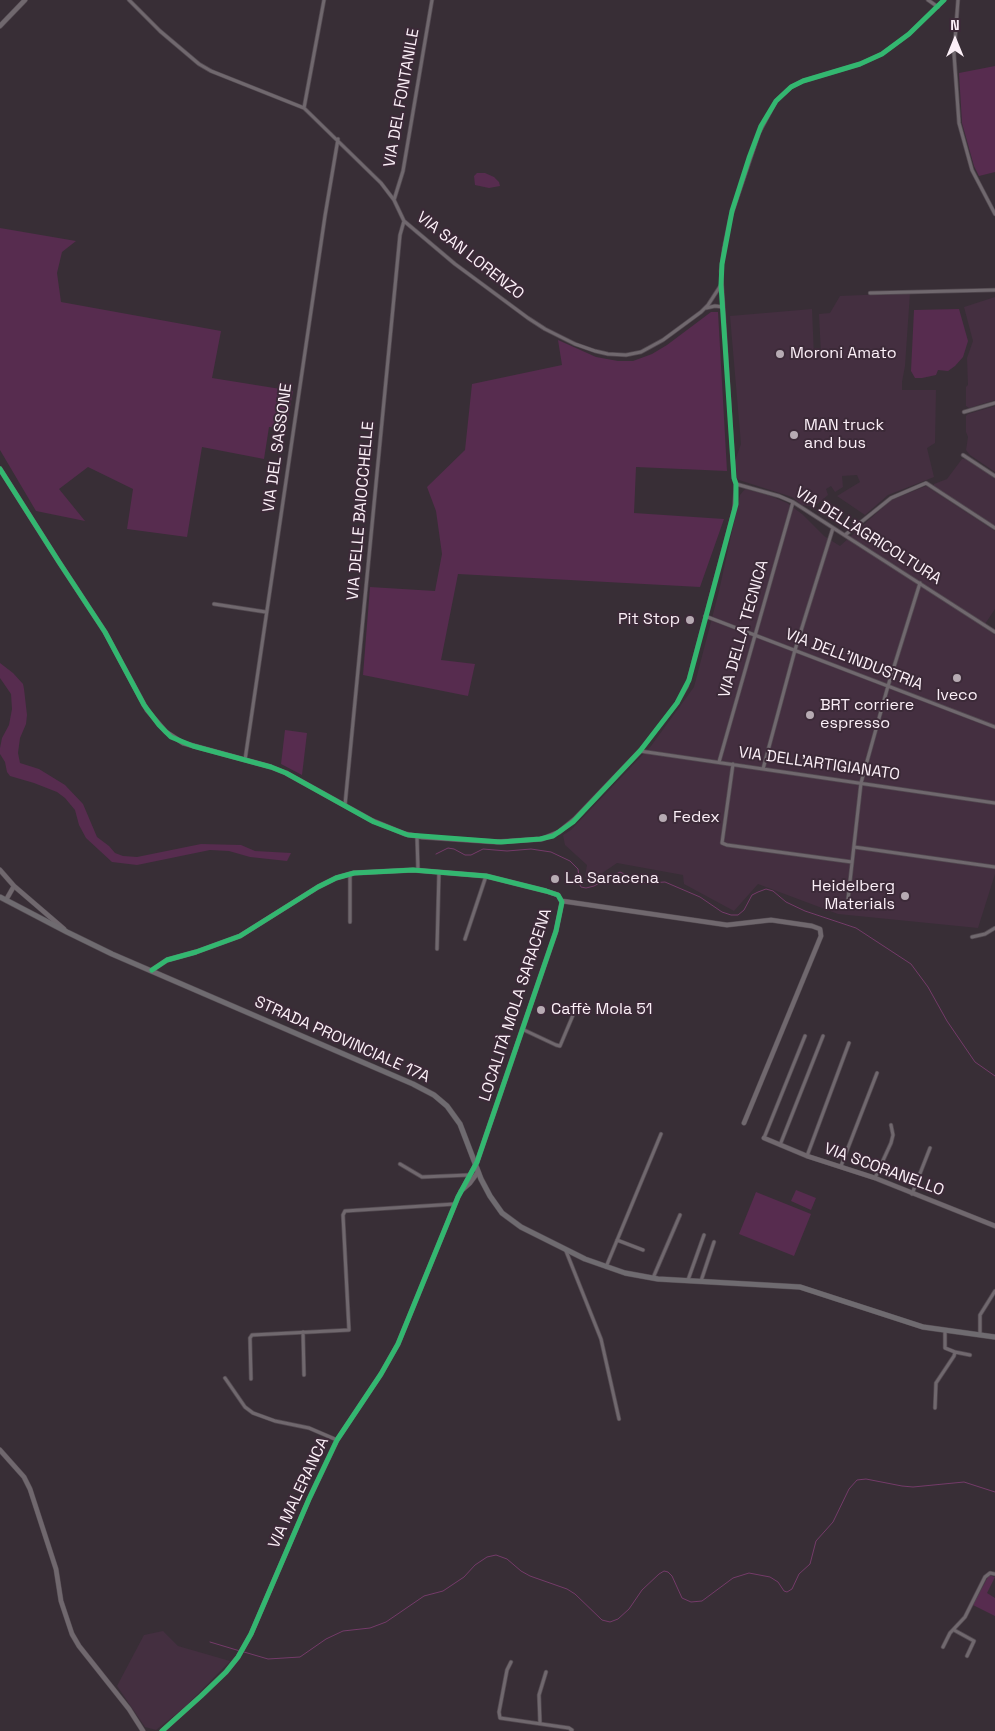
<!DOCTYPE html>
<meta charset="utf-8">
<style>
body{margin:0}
#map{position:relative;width:995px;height:1731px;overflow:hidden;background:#382e36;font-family:"Space Grotesk",sans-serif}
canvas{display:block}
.north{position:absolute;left:930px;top:15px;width:50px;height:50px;-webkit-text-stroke:4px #3c2a38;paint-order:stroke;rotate:0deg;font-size:14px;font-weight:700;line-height:20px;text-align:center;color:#fbeff7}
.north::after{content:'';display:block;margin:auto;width:18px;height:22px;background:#fbeff7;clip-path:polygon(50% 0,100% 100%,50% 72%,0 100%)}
</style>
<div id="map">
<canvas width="995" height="1731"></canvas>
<div class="north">N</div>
</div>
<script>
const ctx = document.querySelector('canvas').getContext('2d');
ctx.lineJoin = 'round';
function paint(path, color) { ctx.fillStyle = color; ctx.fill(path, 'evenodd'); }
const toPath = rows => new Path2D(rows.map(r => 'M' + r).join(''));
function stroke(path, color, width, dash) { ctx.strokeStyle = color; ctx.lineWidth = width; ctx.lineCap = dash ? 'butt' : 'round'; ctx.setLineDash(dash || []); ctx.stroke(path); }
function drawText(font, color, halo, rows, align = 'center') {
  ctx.font = font + ' "Space Grotesk",sans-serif'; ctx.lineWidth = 4; ctx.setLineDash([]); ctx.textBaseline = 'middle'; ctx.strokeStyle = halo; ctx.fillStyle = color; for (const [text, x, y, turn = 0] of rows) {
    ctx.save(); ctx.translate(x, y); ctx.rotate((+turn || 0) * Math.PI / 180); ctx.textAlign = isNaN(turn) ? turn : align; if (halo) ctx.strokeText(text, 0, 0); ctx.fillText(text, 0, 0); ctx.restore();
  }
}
paint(toPath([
 [910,293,905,366,902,382,902,390,936,390,935,443,927,448,934,477,888,495,865,515,837,496,860,482,857,475,842,476,843,487,835,492,831,486,826,489,828,495,814,507,802,505,792,497,739,480,737,478,735,461,741,444,730,316,812,309,814,356,818,359,821,355,819,314,830,313,840,296],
 [995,297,995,400,969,408,966,406,966,387,968,385,967,358,973,341,964,307],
 [995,406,995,472,970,455,966,450,968,437,966,432,966,416,968,414],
 [962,459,965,459,995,478,995,526,934,486,934,484,947,479],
 [926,486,995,531,995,609,983,627,995,635,995,874,978,928,838,914,758,884,734,911,684,884,683,875,617,863,589,882,585,876,587,865,565,845,563,835,571,830,651,746,694,687,719,591,740,495,745,489,768,495,787,503,802,514,824,536,840,546,891,500],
 [163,1631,178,1646,230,1661,185,1707,156,1730,145,1727,117,1686,144,1635]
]), '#442f40');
paint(toPath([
 [995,66,995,172,979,176,974,166,962,123,959,73],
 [477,173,485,173,494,177,499,182,500,186,489,188,475,185,474,176],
 [0,228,76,241,62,252,57,273,61,302,221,331,212,378,293,391,286,428,269,427,264,459,202,447,187,537,127,529,133,489,88,467,59,489,85,521,36,511,0,450],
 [959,309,968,341,963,357,955,366,948,371,938,370,936,375,922,378,915,378,911,371,914,310],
 [711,312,718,312,727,471,636,467,634,513,724,519,700,587,458,574,441,660,475,664,468,696,363,675,370,587,435,591,442,554,436,511,427,487,465,450,472,384,562,365,558,340,596,357,618,361,633,361,652,354,667,345],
 [0,663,13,673,23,684,24,689,27,715,26,724,20,738,18,753,20,763,39,769,65,785,83,804,97,837,109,846,115,853,123,856,137,857,201,844,241,845,255,851,291,853,287,861,250,857,229,851,210,850,137,865,112,862,86,838,79,825,75,810,65,798,57,792,34,783,10,776,7,772,5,762,0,754,0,748,2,738,9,725,12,709,11,694,0,678],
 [285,730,307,733,302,775,281,764],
 [796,1190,816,1198,811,1210,791,1201],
 [756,1192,811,1214,794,1256,739,1234],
 [989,1575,995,1577,987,1593,995,1598,995,1616,973,1605]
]), '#572c4f');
stroke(toPath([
 [436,854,448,848,454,849,465,855,471,855,483,849,507,851,531,849,551,852,570,861,578,869,580,885,581,887,586,888,594,886,620,872,641,882,648,883,665,882,700,897,722,912,731,915,738,915,744,910,752,895,758,892,766,889,773,891,786,902,805,911,856,928,911,964,928,987,947,1021,975,1062,995,1076],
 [210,1642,240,1651],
 [244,1652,268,1659,300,1657,326,1639,343,1631,370,1628,386,1622,424,1596,443,1591,464,1577,475,1565,487,1557,496,1555,507,1559,521,1571,530,1576,567,1589,575,1594,602,1620,610,1622,618,1619,629,1609,642,1590,659,1574,664,1571,668,1572,672,1576,682,1598,691,1602,702,1601,733,1578,749,1573,770,1577,778,1582,784,1591,787,1592,792,1589,799,1574,810,1564,816,1541,833,1522,849,1489,857,1480,866,1479,902,1486,913,1487,964,1482,995,1492]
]), '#743b69', 1);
const minor = toPath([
 [129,0,160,31,199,64,211,71,304,108,381,183,394,200,404,221,455,264,528,318,545,329,575,344,595,351,608,354,626,355,641,352,663,340,701,312,708,305,721,285],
 [928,0,938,7],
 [944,0,909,34,882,54,860,64,803,81,791,87,776,101,759,133,730,219,724,248,721,271,734,478,736,484,734,510,687,686,677,703,640,751,995,803],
 [958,0,954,54,959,123,972,170,995,214],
 [304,108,324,0],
 [394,200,403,171,432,0],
 [870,293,995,290],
 [706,308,715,306,723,307],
 [964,412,995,403],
 [963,455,995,476],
 [736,484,779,496,793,502,995,632],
 [845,535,891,498,926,483,995,528],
 [214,604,266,612],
 [705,616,995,727],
 [245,760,325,216,338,139],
 [719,762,793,502],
 [733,764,722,843,727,845,852,862],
 [763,769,795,650,833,528],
 [345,805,400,235,404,221],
 [417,837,418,870],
 [854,847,995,867],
 [350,874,350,922],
 [847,908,861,783,888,686,920,583],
 [972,937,985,934,995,928],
 [465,939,486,876],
 [437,949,439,872],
 [522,1029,556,1045,560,1046,576,1008],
 [764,1138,805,1036],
 [780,1145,823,1036],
 [807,1156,849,1043],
 [400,1164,422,1177,469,1175],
 [841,1166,877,1073],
 [875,1178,891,1143,893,1135,891,1125],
 [912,1194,930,1148],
 [617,1240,643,1250],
 [566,1251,601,1339,619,1419],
 [606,1267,661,1134],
 [653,1278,680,1215],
 [688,1280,704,1235],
 [701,1281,714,1242],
 [303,1332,304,1375],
 [980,1334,980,1315,995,1291],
 [955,1352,970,1355],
 [225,1378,245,1407,253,1413,275,1421,309,1428,337,1440],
 [251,1379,250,1338,252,1335,349,1330,343,1215,345,1211,455,1204],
 [935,1408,936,1383,954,1356,955,1352,945,1348,945,1331],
 [954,1630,974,1641,967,1656],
 [943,1647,950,1633,965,1617,985,1577,990,1573,995,1574],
 [511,1662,507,1670,499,1712,500,1718,569,1728,572,1730,571,1731],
 [540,1723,539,1695,546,1672]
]);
const tertiary = toPath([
 [0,26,25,0],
 [0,469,59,562,105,632,147,710,166,732,183,743,271,767,286,773,371,820,405,834,422,837,497,842,542,839,559,832,575,819,640,751],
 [0,870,14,886,6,900],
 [14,886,64,929],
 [562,901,727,925,771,920,812,926,820,929,821,936,744,1123],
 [152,970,167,960,196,952,240,936,318,887,336,878,354,873,413,870,486,876,546,891,558,895,562,902,556,931,477,1162,458,1197,398,1344,381,1374,337,1440,309,1499,251,1634,238,1657,226,1672,201,1696,162,1731],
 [764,1138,807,1156,875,1178,995,1226],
 [461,1191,470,1183,478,1172],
 [0,1450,24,1477,30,1489,56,1569,61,1601,72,1634,79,1646,129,1709,143,1731]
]);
const secondary = toPath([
 [0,897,67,932,112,954,413,1084,434,1095,447,1106,460,1124,481,1179,490,1196,502,1213,521,1227,585,1259,625,1273,658,1279,800,1287,923,1327,995,1337]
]);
stroke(minor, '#534a51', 4.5);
stroke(tertiary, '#534a51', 5.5);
stroke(secondary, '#534a51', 6);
stroke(minor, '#70686e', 3);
stroke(tertiary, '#70686e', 4.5);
stroke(secondary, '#6f6b70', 5);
stroke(toPath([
 [0,469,59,562,105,632,144,705,159,725,171,737,193,746,271,767,286,773,374,822,408,835,501,842,540,839,553,836,573,822,640,751,677,703,689,680,736,504,736,484,734,478,721,285,722,264,732,211,749,158,761,126,776,101,791,87,803,81,860,64,882,54,909,34,944,0],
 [152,970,167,960,196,952,240,936,318,887,336,878,354,873,413,870,486,876,546,891,558,895,562,902,556,931,477,1162,458,1197,398,1344,381,1374,337,1440,309,1499,251,1634,238,1657,226,1672,201,1696,162,1731]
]), '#33b770', 5);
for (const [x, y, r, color] of [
 [780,354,5,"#b7abb3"],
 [794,435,5,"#b7abb3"],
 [690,620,5,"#b7abb3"],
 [957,678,5,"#b7abb3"],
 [810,715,5,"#b7abb3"],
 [663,818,5,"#b7abb3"],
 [555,879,5,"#b7abb3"],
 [905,896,5,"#b7abb3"],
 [541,1010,5,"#b7abb3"]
]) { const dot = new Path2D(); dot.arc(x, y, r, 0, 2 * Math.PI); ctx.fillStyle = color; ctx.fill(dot); stroke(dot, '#3c2a38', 2); }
drawText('16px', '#fbeff7', '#3c2a38', [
 ["VIA DEL FONTANILE",402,98,-80],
 ["VIA SAN LORENZO",470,256,38],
 ["VIA DEL SASSONE",278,448,-82],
 ["VIA DELLE BAIOCCHELLE",361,511,-85],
 ["VIA DELL'AGRICOLTURA",868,536,32],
 ["VIA DELLA TECNICA",744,629,-74],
 ["VIA DELL'INDUSTRIA",854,660,21],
 ["VIA DELL'ARTIGIANATO",819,764,8],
 ["LOCALITÀ MOLA SARACENA",516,1005,-72],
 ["STRADA PROVINCIALE 17A",342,1040,24],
 ["VIA SCORANELLO",884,1170,20],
 ["VIA MALERANCA",299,1493,-65]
]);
drawText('16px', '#fbeff7', '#3c2a38', [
 ["Moroni Amato",790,354],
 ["MAN truck",804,426],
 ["and bus",804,444],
 ["Pit Stop",680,620,"right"],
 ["Iveco",957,696,"center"],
 ["BRT corriere",820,706],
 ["espresso",820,724],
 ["Fedex",673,818],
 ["La Saracena",565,879],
 ["Heidelberg",895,887,"right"],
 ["Materials",895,905,"right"],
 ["Caffè Mola 51",551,1010]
], 'left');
</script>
